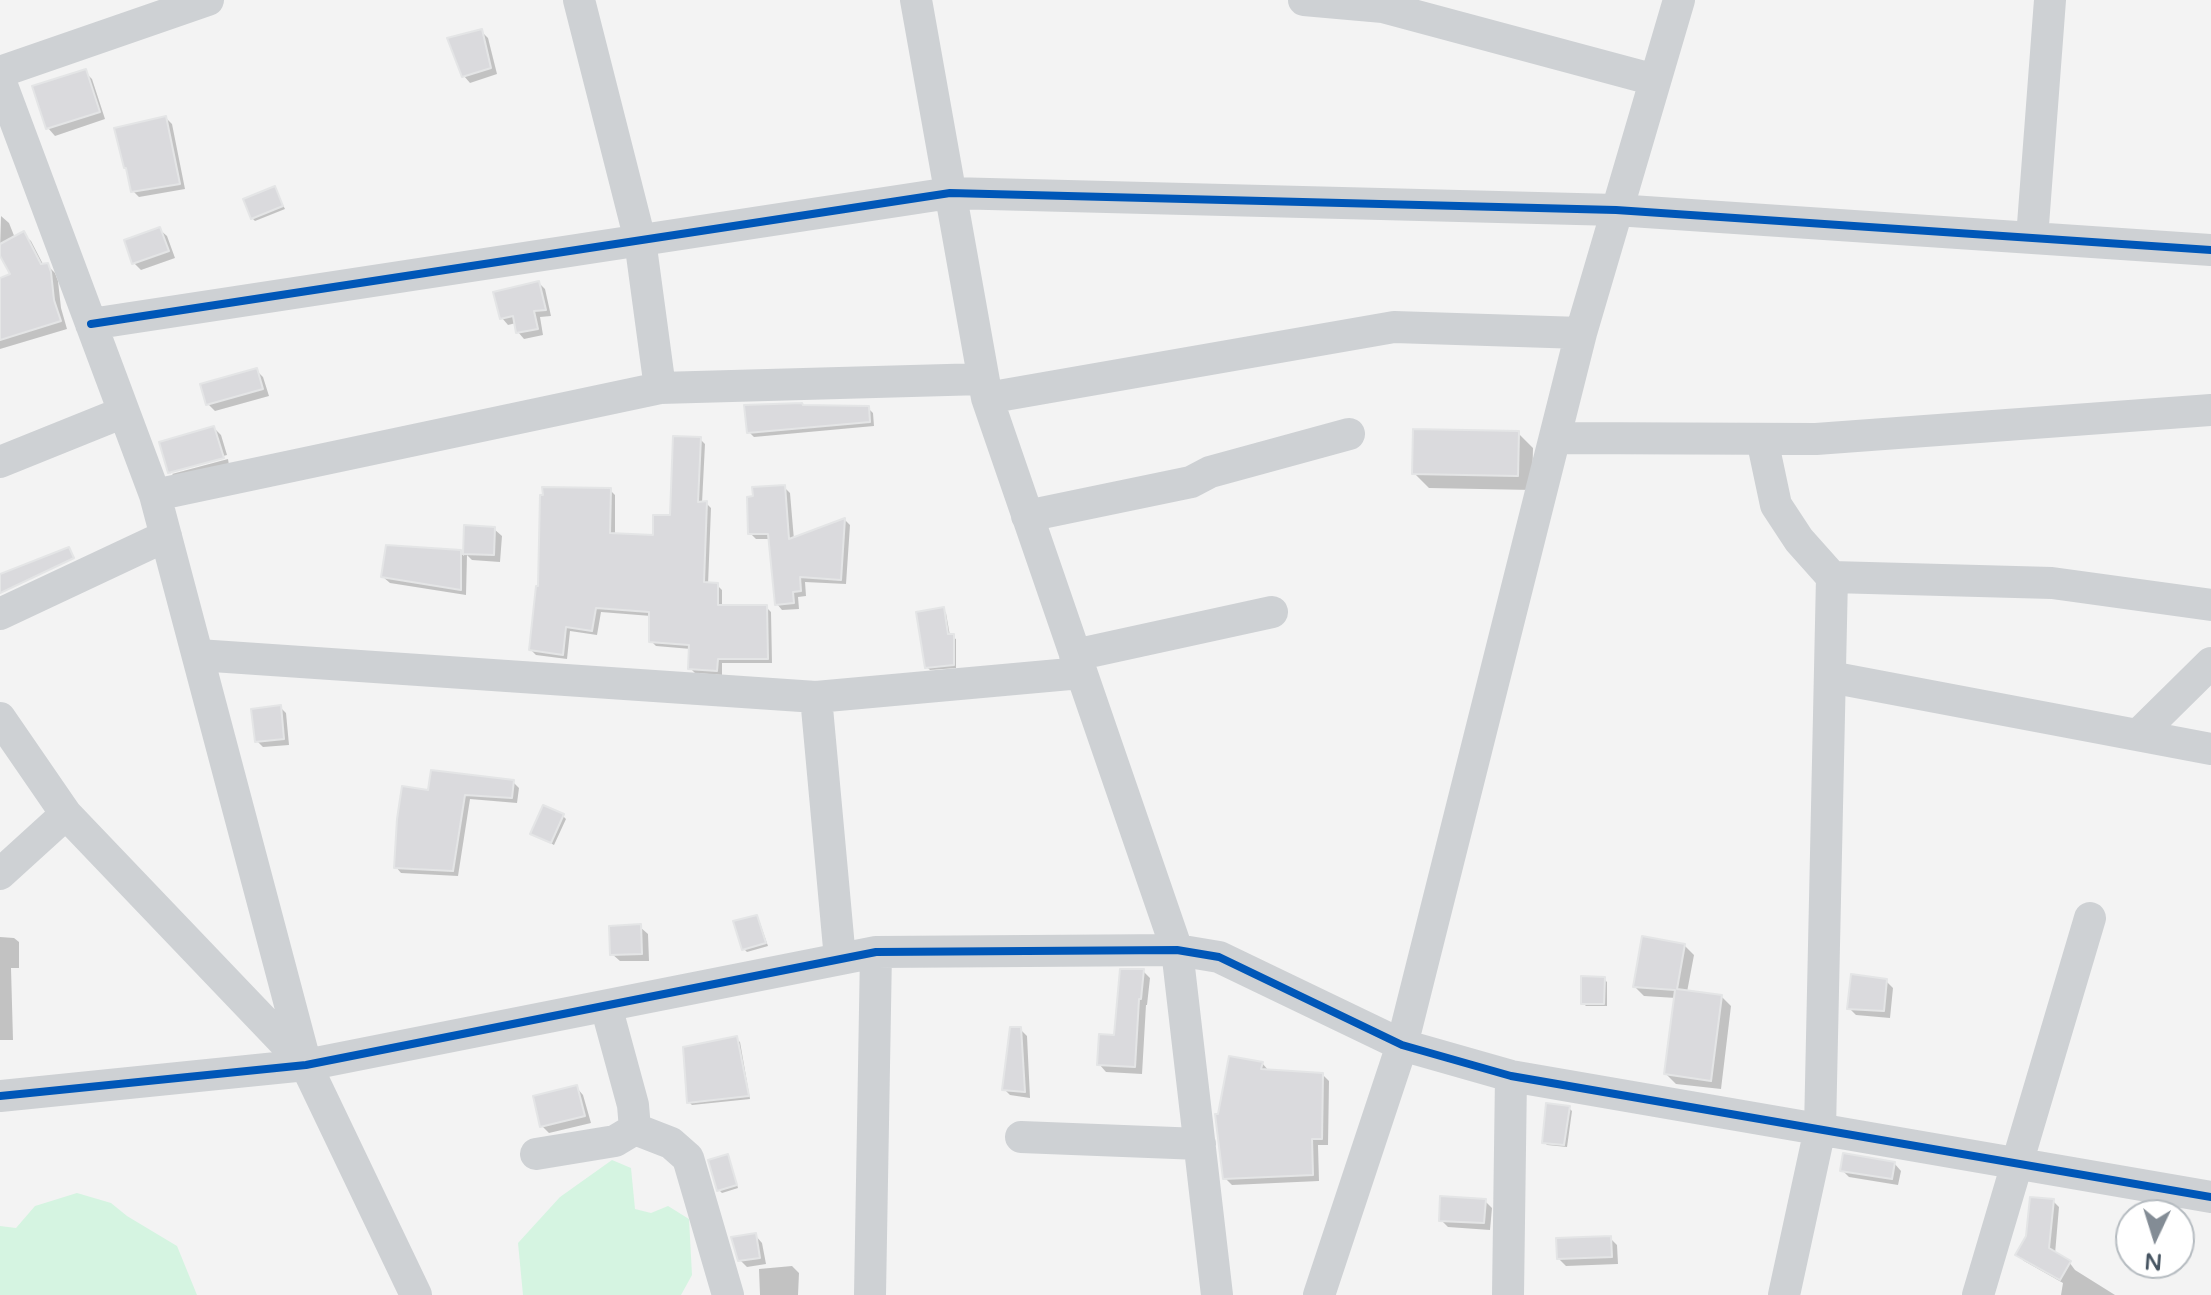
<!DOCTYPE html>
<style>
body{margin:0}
#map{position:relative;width:2211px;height:1295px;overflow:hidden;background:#f3f3f3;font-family:"Varela Round",sans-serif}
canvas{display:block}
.north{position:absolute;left:2115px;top:1199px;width:80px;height:80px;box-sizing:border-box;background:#fff;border:2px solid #b5bbc0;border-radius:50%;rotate:184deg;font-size:22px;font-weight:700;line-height:32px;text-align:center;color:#475562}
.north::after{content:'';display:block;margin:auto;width:28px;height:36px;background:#838c95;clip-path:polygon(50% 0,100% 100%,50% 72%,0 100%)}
</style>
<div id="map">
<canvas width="2211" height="1295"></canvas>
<div class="north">N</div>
</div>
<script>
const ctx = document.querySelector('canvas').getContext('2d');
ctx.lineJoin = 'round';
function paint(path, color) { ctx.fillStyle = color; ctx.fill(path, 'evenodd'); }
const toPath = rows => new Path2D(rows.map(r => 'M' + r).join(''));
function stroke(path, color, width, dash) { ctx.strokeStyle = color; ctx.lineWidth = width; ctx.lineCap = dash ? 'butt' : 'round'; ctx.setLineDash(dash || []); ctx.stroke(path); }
paint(toPath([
 [612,1160,631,1168,635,1209,651,1213,668,1206,689,1219,692,1275,681,1295,523,1295,518,1243,560,1197],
 [77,1193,111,1203,127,1216,177,1246,197,1295,0,1295,0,1226,16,1228,35,1206]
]), '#d5f4e1');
paint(toPath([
 [482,32,488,38,497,74,470,83,464,76],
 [85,72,92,79,105,119,55,136,48,128],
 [166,118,172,124,185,189,139,197,133,191],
 [274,188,285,209,255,221,252,218],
 [1,216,9,223,15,238,23,234,31,241,44,266,47,265,55,273,58,281,61,308,67,329,0,349,0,280,12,275,0,251],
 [159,229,167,236,175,258,141,270,134,263],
 [539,283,545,289,551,316,540,317,543,335,524,339,518,332,516,323,508,325,502,318],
 [256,370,263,377,269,396,215,411,208,404],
 [868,408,873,413,874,426,754,437,749,432],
 [214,428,221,435,227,455,171,470,171,474,161,444],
 [1518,433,1533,448,1532,490,1429,488,1414,473],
 [700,439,705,444,702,503,706,503,711,508,708,585,717,585,722,590,722,607,766,607,771,612,772,663,722,663,722,675,695,673,690,668,691,649,656,646,651,641,651,616,601,612,597,635,570,631,567,659,536,655,531,650,610,490,615,495,615,536,655,538,672,517],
 [228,459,229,465,177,479,172,474],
 [784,487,790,493,794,540,845,520,850,525,846,584,805,582,806,596,798,597,799,609,782,610,777,604,771,539,756,539,750,533],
 [466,528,494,529,502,536,500,562,472,560,467,555,466,595,390,583,383,577,460,552,464,556],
 [943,610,946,613,950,636,956,639,956,668,930,670,927,667],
 [280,707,286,713,289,745,263,747,257,741],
 [513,782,519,788,517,803,470,799,458,876,401,873,396,867,430,793],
 [563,816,566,819,554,845,532,833],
 [756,917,759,920,768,946,747,952,744,949],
 [640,927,648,934,649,961,620,961,612,954],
 [0,937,14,938,19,942,19,968,11,968,13,1040,0,1040],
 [1684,945,1694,955,1687,992,1721,996,1731,1006,1721,1089,1676,1084,1666,1074,1676,998,1644,996,1635,987],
 [1143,971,1150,978,1147,1005,1146,1005,1142,1074,1106,1072,1099,1064,1116,1037],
 [1604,979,1607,982,1607,1006,1586,1006,1583,1003],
 [1886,981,1893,988,1890,1018,1856,1015,1849,1008],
 [1020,1029,1027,1036,1030,1098,1010,1095,1004,1089],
 [736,1039,740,1042,750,1099,692,1105,689,1102],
 [1262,1063,1269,1071,1322,1074,1329,1081,1328,1145,1318,1145,1319,1181,1232,1185,1225,1178],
 [576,1087,583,1095,591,1123,549,1133,542,1126],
 [1569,1108,1572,1111,1567,1147,1547,1145,1544,1142],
 [727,1157,730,1160,738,1188,722,1193,719,1190],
 [1894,1163,1901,1171,1898,1185,1849,1177,1842,1170],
 [1485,1201,1492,1208,1490,1230,1448,1227,1441,1220],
 [2053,1201,2059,1207,2055,1254,2069,1262,2075,1270,2115,1295,2061,1295,2063,1283,2024,1261,2018,1255],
 [755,1235,762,1243,766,1264,747,1267,740,1260],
 [1610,1238,1617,1245,1618,1264,1566,1266,1559,1259],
 [792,1266,799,1273,798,1295,760,1295,759,1269]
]), '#0003');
const building = toPath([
 [482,29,491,68,462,77,447,38,482,29],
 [86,69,100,112,46,129,32,86,86,69],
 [166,116,180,184,131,192,126,168,124,168,114,128,166,116],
 [275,186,283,206,251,219,243,199,275,186],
 [160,227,169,251,132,264,124,240,160,227],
 [24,231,41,264,48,263,51,272,54,300,61,321,0,340,0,278,10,274,0,256,0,244,24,231],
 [539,281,546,310,534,311,538,329,516,333,513,316,500,319,493,292,539,281],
 [257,368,263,389,206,405,200,384,257,368],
 [802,403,803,405,869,406,870,422,747,433,744,405,802,403],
 [214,426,224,458,168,473,159,442,214,426],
 [1413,429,1519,431,1518,476,1412,474,1413,429],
 [673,436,701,437,698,502,707,501,704,582,718,583,718,605,767,605,768,659,718,659,717,671,688,669,689,645,649,642,649,612,596,608,592,631,566,627,563,655,529,650,536,586,538,586,540,495,543,495,542,487,611,488,610,533,653,535,653,515,670,515,673,436],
 [785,485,789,539,845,518,841,580,800,577,801,591,793,592,794,603,775,605,768,534,748,534,747,497,753,496,752,487,785,485],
 [464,525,495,527,494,555,463,554,464,525],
 [386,545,461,550,461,590,381,577,386,545],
 [69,547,74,558,0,593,0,574,69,547],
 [944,607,948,634,954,634,954,665,925,668,916,612,944,607],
 [281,705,284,739,255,742,251,709,281,705],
 [431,770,514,780,512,798,465,795,453,871,394,868,397,819,402,786,428,790,431,770],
 [543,805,564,814,551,843,530,834,543,805],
 [757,915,766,943,742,950,733,921,757,915],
 [641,924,642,954,610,955,609,926,641,924],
 [1642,936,1685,944,1677,989,1722,995,1711,1081,1664,1074,1675,990,1633,987,1642,936],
 [1120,969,1144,969,1141,999,1139,999,1135,1067,1097,1065,1099,1034,1114,1035,1120,969],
 [1851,974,1887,979,1884,1011,1847,1009,1851,974],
 [1581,976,1605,977,1604,1004,1581,1004,1581,976],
 [1010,1027,1021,1027,1025,1092,1002,1090,1010,1027],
 [737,1036,749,1096,687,1103,683,1047,737,1036],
 [1229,1056,1263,1062,1261,1069,1323,1073,1322,1139,1312,1139,1313,1175,1223,1179,1215,1114,1218,1114,1229,1056],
 [577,1085,585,1116,540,1127,533,1096,577,1085],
 [1546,1103,1570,1106,1564,1145,1542,1143,1546,1103],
 [1843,1153,1895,1162,1892,1179,1840,1171,1843,1153],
 [728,1154,737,1185,717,1191,708,1160,728,1154],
 [1440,1196,1486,1199,1484,1223,1439,1221,1440,1196],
 [2030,1197,2054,1199,2049,1248,2071,1261,2060,1280,2015,1255,2026,1236,2030,1197],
 [756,1233,760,1258,738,1261,731,1237,756,1233],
 [1611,1236,1612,1257,1557,1259,1556,1238,1611,1236]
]);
paint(building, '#dadadd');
stroke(building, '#e4e5e6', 2);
stroke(toPath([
 [579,0,640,240,660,388],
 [916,0,987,398,1177,950,1217,1295],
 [1304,0,1383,7,1655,80],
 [0,72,208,0],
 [0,80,155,495,306,1065,416,1295],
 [2032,238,2050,0],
 [91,324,950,193,1616,210,2211,250],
 [987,398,1394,327,1581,333],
 [1555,438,1816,439,2211,410],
 [1762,439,1776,505,1799,540,1832,577,1820,1129,1784,1295],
 [0,462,124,412],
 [155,495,660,388,983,379],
 [1027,516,1191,482,1210,472,1349,434],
 [1832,577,2052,583,2211,605],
 [0,614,166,536],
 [198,655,816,697,1081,673],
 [1075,655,1272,612],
 [1830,677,2211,749],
 [816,697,840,959],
 [0,718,66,814,304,1063],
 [2138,735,2211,663],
 [0,874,66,814],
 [0,1096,306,1065,876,952,1177,950,1219,957,1402,1045,1511,1076,2211,1197],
 [635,1129,671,1143,688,1158,728,1295],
 [1021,1137,1200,1144],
 [536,1154,615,1141,635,1129,633,1105,606,1006],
 [870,1295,876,952],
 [1319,1295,1402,1045,1581,333,1679,0],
 [1508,1295,1511,1076],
 [1978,1295,2090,918]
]), '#ced1d4', 32);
stroke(toPath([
 [91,324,950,193,1616,210,2211,250],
 [0,1096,306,1065,876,952,1177,950,1219,957,1402,1045,1511,1076,2211,1197]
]), '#0057b8', 8);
</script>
